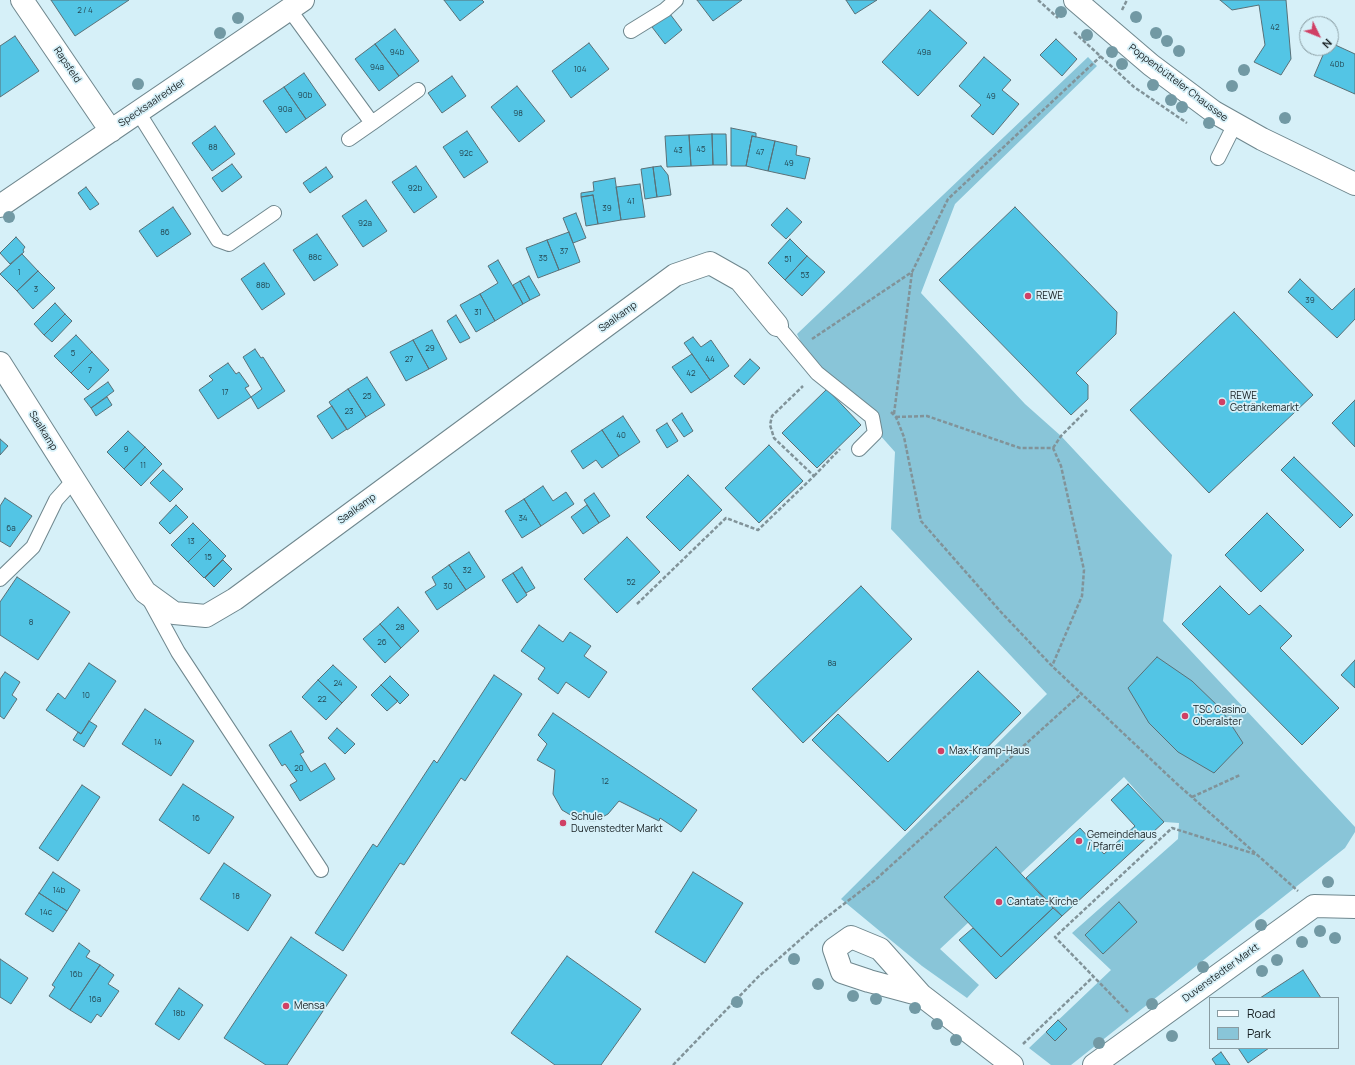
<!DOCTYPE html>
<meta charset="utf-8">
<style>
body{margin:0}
#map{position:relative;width:1355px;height:1065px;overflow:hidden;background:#d6f0f8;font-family:Manrope,sans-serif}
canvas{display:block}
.legend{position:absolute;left:1209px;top:997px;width:130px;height:52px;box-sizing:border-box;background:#d6f0f8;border:1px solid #899ca2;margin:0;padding:5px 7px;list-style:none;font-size:12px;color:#161f22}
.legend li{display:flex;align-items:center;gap:8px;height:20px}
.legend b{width:20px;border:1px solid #899ca2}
.north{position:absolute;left:1299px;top:16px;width:40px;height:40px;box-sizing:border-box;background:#d6f0f8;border:1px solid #899ca2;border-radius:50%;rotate:133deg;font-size:11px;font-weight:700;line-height:16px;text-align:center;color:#161f22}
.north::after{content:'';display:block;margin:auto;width:14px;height:18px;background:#d04065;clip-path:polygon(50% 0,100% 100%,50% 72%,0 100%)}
</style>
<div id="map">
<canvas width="1355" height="1065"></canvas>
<ul class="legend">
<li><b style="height:5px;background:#fff"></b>Road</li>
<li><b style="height:11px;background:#89c5d8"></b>Park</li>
</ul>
<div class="north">N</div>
</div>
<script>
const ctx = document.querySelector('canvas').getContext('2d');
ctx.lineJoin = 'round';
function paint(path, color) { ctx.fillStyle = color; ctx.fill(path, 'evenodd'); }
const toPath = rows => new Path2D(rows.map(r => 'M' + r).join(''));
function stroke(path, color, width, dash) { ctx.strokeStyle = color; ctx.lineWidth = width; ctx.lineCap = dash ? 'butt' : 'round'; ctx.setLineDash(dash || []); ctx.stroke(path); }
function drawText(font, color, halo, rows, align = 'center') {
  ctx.font = font + ' Manrope,sans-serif'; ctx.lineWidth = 3.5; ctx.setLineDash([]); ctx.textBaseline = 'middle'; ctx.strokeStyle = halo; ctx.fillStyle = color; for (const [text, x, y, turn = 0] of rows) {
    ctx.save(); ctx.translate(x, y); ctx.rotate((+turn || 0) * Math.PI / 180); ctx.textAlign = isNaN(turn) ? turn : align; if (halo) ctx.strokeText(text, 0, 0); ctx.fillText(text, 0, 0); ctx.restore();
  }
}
paint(toPath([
 [1088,57,1097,66,955,204,921,293,1025,404,1061,436,1172,555,1163,621,1355,827,1355,832,1345,848,1071,1065,1051,1065,1029,1048,1111,970,1072,933,1178,839,1179,823,1164,822,1124,777,940,949,979,985,967,998,922,966,841,899,1047,694,891,529,895,452,805,351,797,334]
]), '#89c5d8');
const building = toPath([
 [51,0,129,0,75,36,51,0],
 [444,0,482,0,484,2,460,21,444,0],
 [697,0,742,0,713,21,697,0],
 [846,0,877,0,855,14,846,0],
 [1220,0,1286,0,1291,59,1281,75,1254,62,1265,45,1259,5,1232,10,1220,0],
 [930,10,967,43,918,96,882,62,930,10],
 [670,14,682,30,665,44,652,27,670,14],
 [395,29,419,61,399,76,375,44,395,29],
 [15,36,39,71,0,97,0,46,15,36],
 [1056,39,1077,59,1062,76,1040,55,1056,39],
 [589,43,609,69,571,98,552,71,589,43],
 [1331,43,1355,54,1355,94,1314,76,1326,48,1331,48,1331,43],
 [375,44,399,76,379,91,355,59,375,44],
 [984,57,1011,80,1002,90,1019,104,993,135,971,116,981,105,959,86,984,57],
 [304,73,326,105,306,119,284,87,304,73],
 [452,76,466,96,442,113,428,93,452,76],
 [517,86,545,121,519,142,491,107,517,86],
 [284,87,306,119,286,133,263,101,284,87],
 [215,126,235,154,212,171,192,143,215,126],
 [731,128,756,133,756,137,752,136,746,166,731,166,731,128],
 [467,131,488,162,464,178,443,147,467,131],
 [712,134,713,165,691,166,689,135,712,134],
 [712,134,726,134,727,165,713,165,712,134],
 [689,135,691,166,667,167,665,136,689,135],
 [752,136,775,141,768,171,746,166,752,136],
 [775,141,797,146,796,155,810,158,805,179,768,171,775,141],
 [232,164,242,177,222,192,212,178,232,164],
 [416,166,437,197,414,213,392,182,416,166],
 [661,166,668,175,671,195,657,197,653,167,661,166],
 [326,167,333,177,310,193,303,183,326,167],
 [653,167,657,197,645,199,641,169,653,167],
 [615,178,621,220,598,224,593,195,581,197,581,193,594,191,593,182,615,178],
 [640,184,645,217,621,220,616,187,640,184],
 [86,187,99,204,90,210,78,193,86,187],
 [593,195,598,224,586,226,581,197,593,195],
 [366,200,387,231,363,247,342,216,366,200],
 [173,207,191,234,157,257,139,231,173,207],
 [1015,207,1117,312,1116,334,1076,373,1088,385,1088,399,1071,415,939,280,1015,207],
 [787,208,802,222,786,239,771,225,787,208],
 [576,213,586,238,573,243,563,218,576,213],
 [569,232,580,262,559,270,547,240,569,232],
 [317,234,338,265,314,281,293,250,317,234],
 [16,237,25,247,23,250,24,252,10,264,0,253,16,237],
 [790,239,807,256,785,280,768,263,790,239],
 [547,240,559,270,538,278,526,248,547,240],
 [22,254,38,271,17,291,0,274,22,254],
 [807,256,825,272,802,296,785,280,807,256],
 [498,260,523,304,495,321,480,294,498,283,488,266,498,260],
 [264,263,285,294,262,310,241,279,264,263],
 [38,271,55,288,33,309,17,291,38,271],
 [529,276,540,295,530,300,520,281,529,276],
 [1300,279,1332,310,1355,288,1355,319,1337,338,1288,292,1300,279],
 [520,281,530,300,523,304,513,285,520,281],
 [480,294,495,321,476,332,460,305,480,294],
 [55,303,65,314,44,335,34,324,55,303],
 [1234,312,1313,395,1209,493,1130,410,1234,312],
 [65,314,72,321,52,342,44,335,65,314],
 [456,315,470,338,460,343,447,321,456,315],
 [432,330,447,359,429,369,413,340,432,330],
 [76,335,92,352,71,373,54,356,76,335],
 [693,337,701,347,711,340,729,366,710,380,684,343,693,337],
 [413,340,429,369,406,381,390,352,413,340],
 [255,349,261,358,263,357,285,391,258,409,251,397,262,389,243,357,255,349],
 [92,352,109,370,88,390,71,373,92,352],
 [692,354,710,380,691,393,672,367,692,354],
 [750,359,760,368,744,385,734,376,750,359],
 [228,363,236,374,239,372,249,386,245,388,251,397,218,419,199,390,213,380,209,376,228,363],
 [367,377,385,405,366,417,348,389,367,377],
 [108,382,114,391,91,408,84,399,108,382],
 [348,389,366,417,347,430,329,402,348,389],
 [827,389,861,425,817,468,782,433,827,389],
 [107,397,112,405,96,416,91,408,107,397],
 [1355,400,1355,447,1332,423,1355,400],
 [332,406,347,429,332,439,317,416,332,406],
 [682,413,693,431,684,437,672,420,682,413],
 [623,416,640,442,619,456,602,430,623,416],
 [667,423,678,441,667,448,656,430,667,423],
 [602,430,619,456,602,468,596,460,583,469,571,451,602,430],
 [128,431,145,447,124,469,107,452,128,431],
 [0,439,8,446,0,455,0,439],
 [769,445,803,481,759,523,725,488,769,445],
 [145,447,162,464,141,486,124,469,145,447],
 [1294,457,1353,515,1340,528,1281,470,1294,457],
 [163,470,183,489,170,502,150,483,163,470],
 [688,475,722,510,680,551,646,517,688,475],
 [543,486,553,501,566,492,574,504,541,526,524,499,543,486],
 [594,493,610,516,599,523,584,500,594,493],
 [5,498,32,516,10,547,0,541,0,506,5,498],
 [524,499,541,526,522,538,505,511,524,499],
 [176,505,188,517,170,534,159,523,176,505],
 [587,505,599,523,583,534,571,517,587,505],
 [1267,513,1304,550,1261,592,1225,555,1267,513],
 [193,523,210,540,188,562,171,545,193,523],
 [627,537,660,572,617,613,584,579,627,537],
 [210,540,226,556,204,578,188,562,210,540],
 [469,552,485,577,466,590,449,565,469,552],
 [223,560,232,569,214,587,205,578,223,560],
 [449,565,466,590,437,610,425,592,436,585,432,577,449,565],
 [522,567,535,588,526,593,513,573,522,567],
 [513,573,527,595,517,603,502,580,513,573],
 [17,577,70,612,38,660,0,635,0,602,17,577],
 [861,586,912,639,803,743,752,689,861,586],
 [1220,586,1249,615,1260,605,1292,636,1280,648,1339,708,1302,745,1182,624,1220,586],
 [398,607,419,631,401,648,380,624,398,607],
 [380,624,401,648,385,663,363,639,380,624],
 [539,625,563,642,570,632,591,646,584,656,607,672,589,698,566,682,558,694,538,679,545,668,521,651,539,625],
 [1157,657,1192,681,1221,709,1243,743,1214,773,1178,752,1149,723,1128,688,1157,657],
 [1355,660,1355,688,1341,675,1355,660],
 [89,663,116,681,81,734,46,710,58,693,65,699,89,663],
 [333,665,357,687,342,703,318,680,333,665],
 [978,671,1021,713,905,831,812,740,838,714,888,762,978,671],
 [5,672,20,682,12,695,17,699,4,719,0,716,0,679,5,672],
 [494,675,522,694,465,781,461,778,404,865,400,863,343,951,315,933,373,844,377,847,434,760,437,763,494,675],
 [390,676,409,695,400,704,381,685,390,676],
 [318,680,342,703,326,720,302,697,318,680],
 [381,685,398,701,387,711,371,695,381,685],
 [145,709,194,741,171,776,122,744,145,709],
 [553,713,697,810,681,832,660,818,659,821,619,801,608,814,595,821,579,820,562,810,553,794,555,770,537,760,547,744,538,735,553,713],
 [89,721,97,726,84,747,73,740,78,732,81,734,89,721],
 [337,728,355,744,345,754,328,738,337,728],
 [291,731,304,752,300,754,311,772,325,763,335,779,300,801,290,785,297,781,285,764,282,766,269,745,291,731],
 [183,784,234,817,209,854,159,820,183,784],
 [1128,784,1164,822,1062,916,1026,878,1080,828,1104,854,1135,826,1111,800,1128,784],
 [82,785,100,797,58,861,39,848,82,785],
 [996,847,1053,908,1001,957,944,897,996,847],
 [224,863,271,895,248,931,200,899,224,863],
 [53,872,80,890,67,911,39,893,53,872],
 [693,872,743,903,705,963,655,932,693,872],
 [39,893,67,911,53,932,25,914,39,893],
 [1119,902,1137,922,1103,954,1085,935,1119,902],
 [1053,908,1062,916,996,979,959,940,973,928,1001,957,1053,908],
 [291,937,347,975,287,1065,266,1065,224,1038,291,937],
 [79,943,90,951,86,957,100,965,70,1010,49,996,55,987,52,985,79,943],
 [567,956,641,1009,601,1065,555,1065,511,1033,567,956],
 [0,959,28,978,11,1004,0,997,0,959],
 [100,965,114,975,108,984,119,991,101,1017,97,1014,91,1023,70,1010,100,965],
 [1303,970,1321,998,1260,998,1303,970],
 [179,988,203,1005,179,1040,155,1024,179,988],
 [1058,1020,1067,1029,1055,1041,1046,1032,1058,1020],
 [1238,1048,1269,1048,1248,1063,1238,1048],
 [1221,1052,1230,1065,1216,1065,1212,1059,1221,1052]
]);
paint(building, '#53c5e5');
stroke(building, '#597077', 1);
const service = toPath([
 [289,9,372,123,418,90],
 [631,31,665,10,676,0],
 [138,112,218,240,229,244,274,213],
 [349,139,372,123],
 [1218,158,1235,124],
 [777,325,817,373,872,417,875,433,859,449],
 [0,579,33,547,56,500,74,480],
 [148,597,178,652,321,870]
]);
const minor = toPath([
 [22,0,111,131],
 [0,206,303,0],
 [0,363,145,592,174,613,206,616,235,599,675,275,710,263,740,280,777,325],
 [921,995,869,981,842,972,834,949,851,937,880,949,921,995,1012,1065],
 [1094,1065,1314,906,1355,907]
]);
const secondary = toPath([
 [1075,0,1151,65,1214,112,1262,139,1355,184]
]);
stroke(service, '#6f878e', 16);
stroke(minor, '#6f878e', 24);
stroke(secondary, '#6f878e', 24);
stroke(toPath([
 [1038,0,1058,18],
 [1122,10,1127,0],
 [1074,32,1134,87,1187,123],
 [812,339,912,272,948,199,1101,56],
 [891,412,896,417,904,437,921,521,1000,611,1052,666,1176,783,1298,891],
 [894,414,912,272],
 [896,417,927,416,1020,448,1053,448,1061,466,1084,570,1082,596,1052,666],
 [1053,448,1061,436,1087,410],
 [814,476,840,449],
 [637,604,726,518,758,530,814,476,774,438,770,425,772,416,803,386],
 [1192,797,1240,775],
 [1128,1012,1055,937,1172,828,1255,854],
 [1023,1044,1093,977],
 [673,1065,758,977,819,923,874,881,1081,694]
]), '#819399', 2.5, [4, 2]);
stroke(service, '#fff', 14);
stroke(minor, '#fff', 22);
stroke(secondary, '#fff', 22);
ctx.fillStyle = '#7299a4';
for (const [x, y] of [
 [1061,12],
 [1136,17],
 [238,18],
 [220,33],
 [1156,33],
 [1087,35],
 [1167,41],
 [1179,51],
 [1112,52],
 [1122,64],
 [1244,70],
 [138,84],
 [1153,85],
 [1232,86],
 [1171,100],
 [1182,107],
 [1285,118],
 [1209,123],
 [9,217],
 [1328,882],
 [1261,925],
 [1320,931],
 [1335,938],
 [1302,942],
 [794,959],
 [1277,960],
 [1203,967],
 [1262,971],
 [818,984],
 [853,996],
 [876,999],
 [737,1002],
 [1152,1004],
 [915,1008],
 [937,1024],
 [1172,1036],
 [956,1040],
 [1099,1043]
]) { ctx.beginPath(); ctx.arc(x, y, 6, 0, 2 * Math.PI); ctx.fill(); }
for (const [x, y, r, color] of [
 [1028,296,4,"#d04065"],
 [1222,402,4,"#d04065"],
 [1185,716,4,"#d04065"],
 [941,751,4,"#d04065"],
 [563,823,4,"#d04065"],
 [1079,841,4,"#d04065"],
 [999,902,4,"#d04065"],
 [286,1006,4,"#d04065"]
]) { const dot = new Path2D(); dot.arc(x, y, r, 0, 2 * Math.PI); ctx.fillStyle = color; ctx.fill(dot); stroke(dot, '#d6f0f8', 1.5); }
drawText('8px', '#254853', null, [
 ["2 / 4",85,11],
 ["42",1275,28],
 ["94b",397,53],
 ["49a",924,53],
 ["40b",1337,65],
 ["94a",377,68],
 ["104",580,70],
 ["90b",305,96],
 ["49",991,97],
 ["90a",285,110],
 ["98",518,114],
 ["88",213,148],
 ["45",701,150],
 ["43",678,151],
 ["47",760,153],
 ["92c",466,154],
 ["49",789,164],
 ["92b",415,189],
 ["41",631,202],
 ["39",607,209],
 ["92a",365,224],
 ["86",165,233],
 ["37",564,252],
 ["88c",315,258],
 ["35",543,259],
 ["51",788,260],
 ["1",19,273],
 ["53",805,276],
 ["88b",263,286],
 ["3",36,290],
 ["39",1310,301],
 ["31",478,313],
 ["29",430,349],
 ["5",73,354],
 ["27",409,360],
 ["44",710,360],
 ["7",90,371],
 ["42",691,374],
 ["17",225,393],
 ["25",367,397],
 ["23",349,412],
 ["40",621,436],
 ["9",126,450],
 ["11",143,466],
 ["34",523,519],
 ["6a",11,529],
 ["13",191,542],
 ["15",208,558],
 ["32",467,571],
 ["52",631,583],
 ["30",448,587],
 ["8",31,623],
 ["28",400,628],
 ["26",382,643],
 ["8a",832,664],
 ["24",338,684],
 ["10",86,696],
 ["22",322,700],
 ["14",158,743],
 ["20",299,769],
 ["12",605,782],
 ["16",196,819],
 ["14b",59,891],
 ["18",236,897],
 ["14c",46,913],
 ["16b",76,975],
 ["16a",95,1000],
 ["18b",179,1014]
]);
drawText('10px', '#161f22', '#d6f0f8', [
 ["Rapsfeld",67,65,56],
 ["Poppenbütteler Chaussee",1178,83,37],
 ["Specksaalredder",152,103,-34],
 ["Saalkamp",618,317,-36],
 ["Saalkamp",43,431,58],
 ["Saalkamp",357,509,-36],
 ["Duvenstedter Markt",1221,973,-36]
]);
drawText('10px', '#161f22', '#d6f0f8', [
 ["REWE",1036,296],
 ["REWE",1230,396],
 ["Getränkemarkt",1230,408],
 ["TSC Casino",1193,710],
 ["Oberalster",1193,722],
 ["Max-Kramp-Haus",949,751],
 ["Schule",571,817],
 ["Duvenstedter Markt",571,829],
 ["Gemeindehaus",1087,835],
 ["/ Pfarrei",1087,847],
 ["Cantate-Kirche",1007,902],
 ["Mensa",294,1006]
], 'left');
</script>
